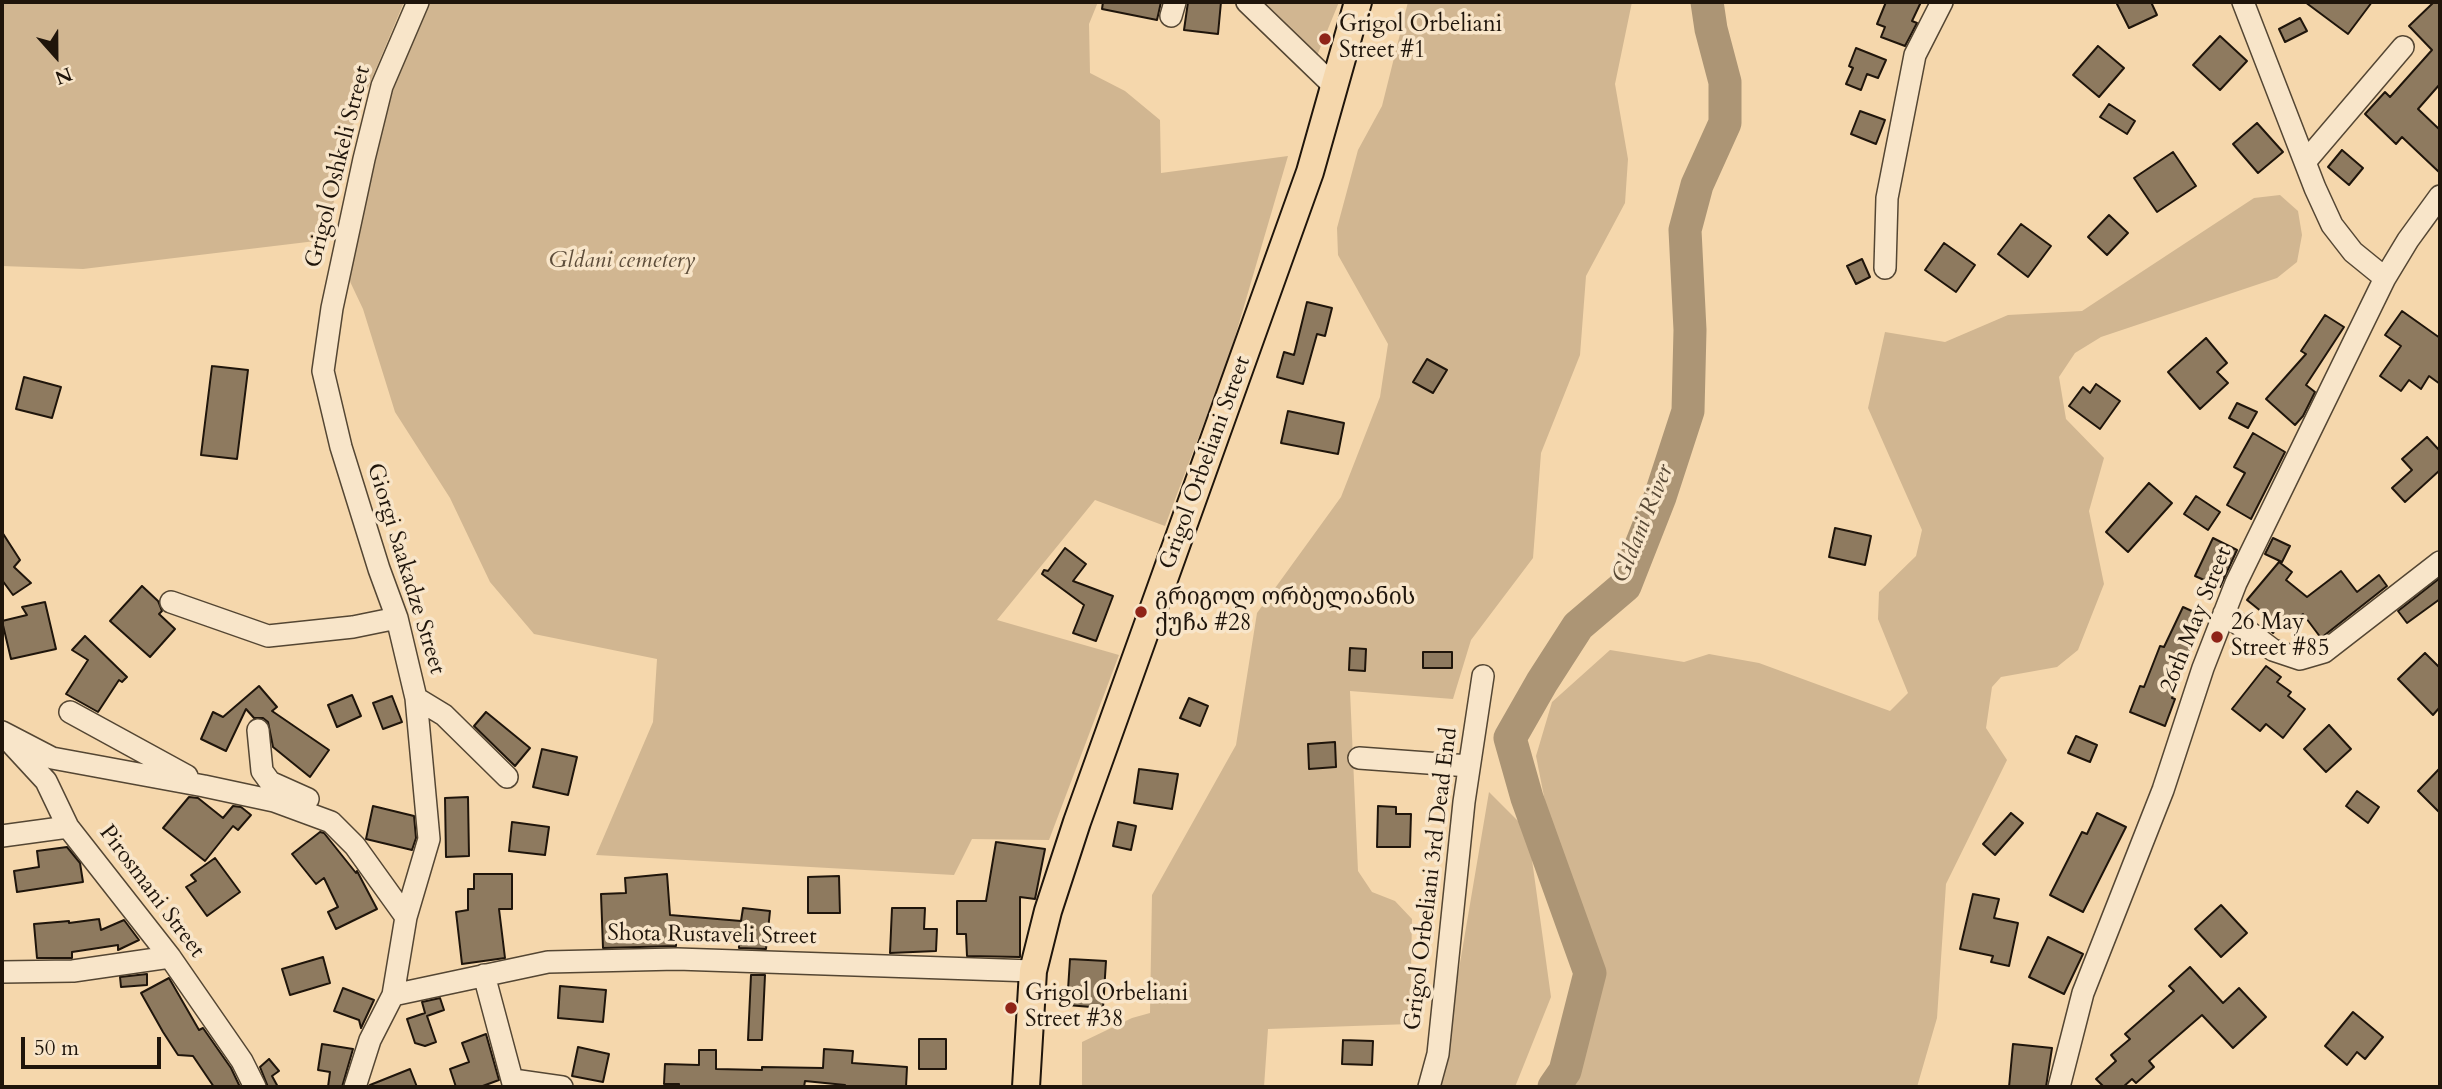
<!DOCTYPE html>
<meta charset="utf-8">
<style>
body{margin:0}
#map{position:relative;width:2442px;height:1089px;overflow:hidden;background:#f5d7ac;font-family:Cardo,serif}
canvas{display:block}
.frame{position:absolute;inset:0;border:4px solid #1f150b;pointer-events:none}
.north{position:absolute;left:21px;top:21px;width:70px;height:70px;-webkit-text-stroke:5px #f8e5c9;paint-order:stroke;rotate:159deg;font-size:19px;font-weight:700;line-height:28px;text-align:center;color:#1f150b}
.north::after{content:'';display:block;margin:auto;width:24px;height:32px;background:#1f150b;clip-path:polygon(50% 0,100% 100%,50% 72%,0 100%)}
.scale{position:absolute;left:21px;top:1037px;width:140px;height:32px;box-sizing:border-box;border:4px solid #1f150b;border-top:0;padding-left:9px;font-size:21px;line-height:24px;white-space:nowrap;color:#1f150b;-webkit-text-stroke:5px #f8e5c9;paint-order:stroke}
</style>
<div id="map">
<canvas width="2442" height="1089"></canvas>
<div class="frame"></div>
<div class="north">N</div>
<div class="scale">50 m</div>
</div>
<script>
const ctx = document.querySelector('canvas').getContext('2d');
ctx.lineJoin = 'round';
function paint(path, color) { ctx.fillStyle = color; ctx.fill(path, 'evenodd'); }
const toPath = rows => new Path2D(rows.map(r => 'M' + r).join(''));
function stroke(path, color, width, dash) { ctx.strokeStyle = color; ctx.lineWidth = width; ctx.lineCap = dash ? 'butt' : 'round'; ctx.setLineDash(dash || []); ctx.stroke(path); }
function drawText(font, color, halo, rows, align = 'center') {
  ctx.font = font + ' Cardo,"Noto Serif Georgian",serif'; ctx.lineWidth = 7; ctx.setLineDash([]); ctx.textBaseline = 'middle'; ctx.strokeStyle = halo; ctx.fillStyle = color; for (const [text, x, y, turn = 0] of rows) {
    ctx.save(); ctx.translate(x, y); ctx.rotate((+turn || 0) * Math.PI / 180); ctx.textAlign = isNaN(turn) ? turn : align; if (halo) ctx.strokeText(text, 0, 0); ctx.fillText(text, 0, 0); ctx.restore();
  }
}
paint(toPath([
 [2,2,404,2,355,119,324,240,83,269,2,266],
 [426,2,1098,2,1089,24,1090,73,1125,91,1160,120,1161,173,1288,156,1230,354,1165,526,1095,500,997,620,1119,655,1049,840,972,839,954,875,596,855,653,722,657,659,534,634,490,582,450,498,395,412,363,309,345,271,386,109],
 [1253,2,1339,2,1314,63],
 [1408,2,1632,2,1615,84,1628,159,1625,203,1586,276,1580,355,1541,453,1533,558,1471,640,1453,699,1350,691,1358,871,1372,892,1395,901,1412,919,1410,1024,1268,1029,1264,1087,1082,1087,1082,1042,1132,1018,1150,1013,1152,895,1236,745,1257,613,1341,497,1380,397,1388,344,1338,255,1337,228,1358,150,1382,106],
 [2280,195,2298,211,2302,235,2297,262,2277,278,2101,337,2075,353,2059,377,2066,419,2104,458,2089,511,2104,584,2078,650,2057,667,2001,677,1992,687,1986,728,2007,760,1946,884,1937,1018,1917,1087,1570,1087,1581,1070,1599,1000,1586,930,1553,842,1536,756,1552,702,1610,650,1684,662,1709,654,1759,663,1890,711,1908,693,1878,619,1879,592,1916,556,1922,530,1868,408,1885,332,1945,342,2008,315,2082,311,2254,198],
 [1489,792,1528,831,1551,997,1515,1087,1439,1087]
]), '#d1b691');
stroke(toPath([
 [1554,1087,1565,1071,1590,973,1527,798,1510,738,1542,682,1578,626,1625,586,1660,497,1688,411,1690,330,1685,230,1697,185,1725,123,1725,82,1711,29,1707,2]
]), '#ac9575', 33);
const building = toPath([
 [1103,2,1161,2,1157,20,1102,9,1103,2],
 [1188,2,1221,2,1218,34,1184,30,1188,2],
 [1886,2,1921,2,1912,21,1917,23,1905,46,1881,37,1885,27,1877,24,1886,2],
 [2116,2,2151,2,2157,15,2129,28,2116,2],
 [2305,2,2372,2,2348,34,2305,2],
 [2434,2,2440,2,2440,84,2418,109,2440,130,2440,173,2402,137,2396,144,2365,114,2385,92,2390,97,2432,50,2409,26,2434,2],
 [2300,18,2307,31,2285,42,2279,29,2300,18],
 [2220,36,2247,61,2220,90,2193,65,2220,36],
 [2098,46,2124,68,2099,97,2073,75,2098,46],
 [1856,48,1886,60,1878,78,1867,74,1861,90,1846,84,1853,68,1849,66,1856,48],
 [2109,104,2135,121,2127,134,2100,117,2109,104],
 [1860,111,1885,120,1876,144,1851,134,1860,111],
 [2257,123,2283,152,2258,173,2233,144,2257,123],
 [2342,150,2363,168,2349,185,2328,167,2342,150],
 [2173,152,2196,186,2157,212,2134,178,2173,152],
 [2109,215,2128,233,2107,255,2088,237,2109,215],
 [2021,224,2051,246,2028,277,1998,254,2021,224],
 [1944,243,1975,265,1956,292,1925,270,1944,243],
 [1862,259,1870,277,1856,284,1847,266,1862,259],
 [1307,302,1332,308,1325,336,1317,334,1303,384,1277,377,1284,352,1294,355,1307,302],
 [2402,311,2440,338,2440,384,2429,376,2421,389,2409,380,2401,391,2380,376,2401,346,2385,335,2402,311],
 [2325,315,2344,327,2306,385,2315,392,2303,416,2295,425,2266,399,2306,354,2301,351,2325,315],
 [2206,338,2227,363,2217,372,2228,383,2200,409,2168,372,2206,338],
 [1427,359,1447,370,1433,393,1413,382,1427,359],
 [212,366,248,370,237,459,201,455,212,366],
 [24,377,61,387,52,418,16,409,24,377],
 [2096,384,2120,401,2100,429,2069,406,2083,387,2090,393,2096,384],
 [2237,403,2257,412,2248,428,2229,418,2237,403],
 [1288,411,1344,423,1338,454,1281,443,1288,411],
 [2253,433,2285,452,2251,519,2227,505,2245,473,2234,467,2253,433],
 [2427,437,2440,451,2440,470,2405,502,2392,488,2412,470,2402,459,2427,437],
 [2149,483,2172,503,2128,552,2106,532,2149,483],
 [2196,496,2220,512,2208,530,2184,514,2196,496],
 [1835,528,1871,536,1865,565,1829,557,1835,528],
 [2,532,20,560,14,567,31,583,13,595,2,580,2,532],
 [2213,538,2237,550,2220,587,2195,576,2213,538],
 [2273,538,2290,546,2282,562,2265,554,2273,538],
 [1065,548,1086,564,1073,581,1113,596,1096,641,1073,633,1084,605,1042,574,1044,570,1048,571,1065,548],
 [2279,562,2292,572,2286,580,2307,597,2341,571,2357,592,2379,575,2387,586,2321,638,2303,614,2292,622,2287,616,2273,633,2262,623,2267,616,2247,600,2279,562],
 [2440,578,2440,599,2407,623,2398,611,2440,578],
 [142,586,158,601,162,611,159,614,175,629,150,657,110,621,142,586],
 [45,602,56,649,11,659,2,621,27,615,22,607,45,602],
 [2183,607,2205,617,2175,681,2178,683,2172,698,2175,699,2165,726,2130,712,2140,686,2144,687,2160,646,2164,647,2183,607],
 [85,636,127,677,122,682,119,680,98,712,66,694,88,660,72,650,85,636],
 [1350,648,1366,649,1365,671,1349,670,1350,648],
 [1423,652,1452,652,1452,668,1423,668,1423,652],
 [2425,653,2440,668,2440,707,2433,715,2398,679,2425,653],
 [2266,666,2281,677,2277,682,2291,692,2288,696,2305,709,2283,738,2266,724,2260,731,2232,709,2266,666],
 [259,686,277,707,272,711,329,750,310,777,273,747,268,722,263,718,254,718,246,709,226,751,201,739,213,712,223,717,259,686],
 [352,695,361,716,337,727,328,705,352,695],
 [392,696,402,722,383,729,373,703,392,696],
 [1189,698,1208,706,1200,726,1180,718,1189,698],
 [486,712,530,748,515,766,474,726,486,712],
 [2329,725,2351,749,2326,772,2304,749,2329,725],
 [2076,736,2097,745,2090,762,2068,753,2076,736],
 [1335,742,1336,767,1309,769,1308,744,1335,742],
 [542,749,577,757,568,795,533,787,542,749],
 [2440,768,2440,813,2418,791,2440,768],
 [1139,769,1178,774,1172,809,1134,803,1139,769],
 [2357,791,2379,807,2368,823,2346,806,2357,791],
 [189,797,198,798,223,818,233,806,241,807,251,815,238,830,233,826,205,861,163,828,189,797],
 [468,797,469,856,446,857,445,798,468,797],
 [373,806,414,816,416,838,412,850,366,839,373,806],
 [1378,806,1396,807,1396,814,1411,814,1410,847,1377,847,1378,806],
 [2011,813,2023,823,1995,855,1983,844,2011,813],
 [2097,813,2126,827,2083,912,2050,895,2082,832,2087,834,2097,813],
 [512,822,549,827,545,855,509,851,512,822],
 [1118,822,1136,826,1131,850,1113,846,1118,822],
 [320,832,324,833,356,873,357,871,377,909,336,929,328,912,338,907,324,878,316,884,292,854,320,832],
 [996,842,1045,849,1035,899,1020,897,1020,957,967,956,966,934,957,934,957,901,986,901,996,842],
 [67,847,80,863,83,882,17,892,14,871,39,867,37,851,67,847],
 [215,858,240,892,207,916,186,887,196,881,191,875,215,858],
 [474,874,512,874,512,909,499,909,505,958,462,964,456,912,468,910,468,889,474,889,474,874],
 [667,874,670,915,741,921,743,908,770,911,766,949,739,948,739,942,676,937,676,946,603,948,601,894,626,893,625,878,667,874],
 [839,876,840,913,808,913,808,877,839,876],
 [1973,894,1999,899,1994,918,2018,923,2009,966,1991,962,1993,956,1960,949,1973,894],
 [2221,905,2247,933,2221,957,2195,929,2221,905],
 [892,908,925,908,924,929,937,929,936,951,890,953,892,908],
 [99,919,101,930,124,920,139,940,118,950,118,945,72,952,72,958,37,958,34,924,69,921,69,923,99,919],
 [2048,937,2083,954,2064,994,2029,977,2048,937],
 [323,957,330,983,290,995,282,969,323,957],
 [1070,959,1106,961,1103,1008,1067,1005,1070,959],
 [2190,967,2223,1003,2239,988,2266,1017,2233,1048,2202,1015,2149,1061,2154,1067,2136,1083,2132,1079,2123,1087,2104,1087,2096,1079,2116,1061,2111,1055,2130,1039,2125,1034,2174,991,2169,986,2190,967],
 [147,974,147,985,121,987,120,977,147,974],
 [751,975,765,975,762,1040,748,1040,751,975],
 [169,978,199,1030,203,1028,231,1068,240,1087,214,1087,193,1056,178,1055,163,1032,141,993,169,978],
 [560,986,606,990,603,1022,558,1018,560,986],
 [343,988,374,1000,361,1028,359,1020,334,1011,343,988],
 [440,998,444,1010,427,1016,436,1042,425,1046,415,1043,407,1019,425,1013,422,1002,440,998],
 [2353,1012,2383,1037,2365,1059,2357,1052,2347,1065,2325,1046,2353,1012],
 [486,1034,499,1080,480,1087,456,1087,450,1069,469,1062,462,1043,486,1034],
 [919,1039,946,1039,946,1069,919,1069,919,1039],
 [1343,1040,1373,1041,1372,1065,1342,1064,1343,1040],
 [322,1044,353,1049,342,1087,328,1087,330,1072,318,1070,322,1044],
 [2013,1044,2052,1048,2046,1087,2009,1087,2013,1044],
 [578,1047,609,1054,603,1082,572,1076,578,1047],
 [824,1049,853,1051,852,1063,907,1067,906,1087,845,1087,845,1085,805,1081,804,1087,679,1087,679,1084,664,1084,665,1064,699,1065,699,1050,716,1050,716,1069,762,1070,762,1067,823,1068,824,1049],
 [269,1059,279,1071,272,1076,278,1087,268,1087,260,1067,269,1059],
 [410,1069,417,1087,369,1087,370,1085,410,1069]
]);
paint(building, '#8e7a5f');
stroke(building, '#1f150b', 2);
const minor = toPath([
 [1247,2,1334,86],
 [2243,2,2315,188,2332,225,2353,252,2385,278],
 [1171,16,1175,2],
 [2305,162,2403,47],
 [1885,268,1887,198,1915,55,1942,2],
 [171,602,268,636,353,627,397,618],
 [2224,613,2273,650,2300,659,2324,652,2440,562],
 [416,698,444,715,507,777],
 [70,712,187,776],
 [258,730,262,771,270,782,308,799],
 [2,732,52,758,204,786,274,801,331,822,355,846,406,917],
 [10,742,46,781,68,827,170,957,242,1061,255,1087],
 [1359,758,1469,766],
 [2,836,68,827],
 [2,972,73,971,170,957],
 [484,975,514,1087],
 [393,995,548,962,677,959,1033,971],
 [513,1080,562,1087],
 [355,1087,370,1040,393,995,406,917,429,839,416,698,397,618,379,569,341,447,323,371,332,308,364,159,382,86,418,2],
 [1429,1087,1438,1054,1464,802,1483,676],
 [2059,1087,2083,993,2163,790,2203,668,2236,583,2385,278,2408,240,2440,196]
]);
const major = toPath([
 [1026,1087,1033,971,1048,911,1077,822,1310,172,1358,2]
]);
stroke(minor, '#544633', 24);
stroke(major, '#1f150b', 30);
stroke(minor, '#f8e5c9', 21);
stroke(major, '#f5d7ac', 26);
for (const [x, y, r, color] of [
 [1325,39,7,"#8f2418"],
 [1141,612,7,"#8f2418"],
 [2217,637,7,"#8f2418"],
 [1011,1008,7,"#8f2418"]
]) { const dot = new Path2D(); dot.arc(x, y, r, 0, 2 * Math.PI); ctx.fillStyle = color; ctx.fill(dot); stroke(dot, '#f8e5c9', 2.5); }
drawText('23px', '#1f150b', '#f8e5c9', [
 ["Grigol Orbeliani",1339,26],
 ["Street #1",1339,52],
 ["გრიგოლ ორბელიანის",1155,599],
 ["ქუჩა #28",1155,625],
 ["26 May",2231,624],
 ["Street #85",2231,650],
 ["Grigol Orbeliani",1025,995],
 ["Street #38",1025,1021]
], 'left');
drawText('23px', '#1f150b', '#f8e5c9', [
 ["Grigol Oshkeli Street",339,167,-76],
 ["Grigol Orbeliani Street",1206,463,-70],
 ["Giorgi Saakadze Street",405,569,73],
 ["26th May Street",2197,620,-68],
 ["Grigol Orbeliani 3rd Dead End",1432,879,-83],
 ["Pirosmani Street",151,892,53],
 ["Shota Rustaveli Street",712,936,1]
]);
drawText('italic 23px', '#5d4d3a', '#f8e5c9', [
 ["Gldani cemetery",622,262]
]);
drawText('italic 24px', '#574835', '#f8e5c9', [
 ["Gldani River",1644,524,-68]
]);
</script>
